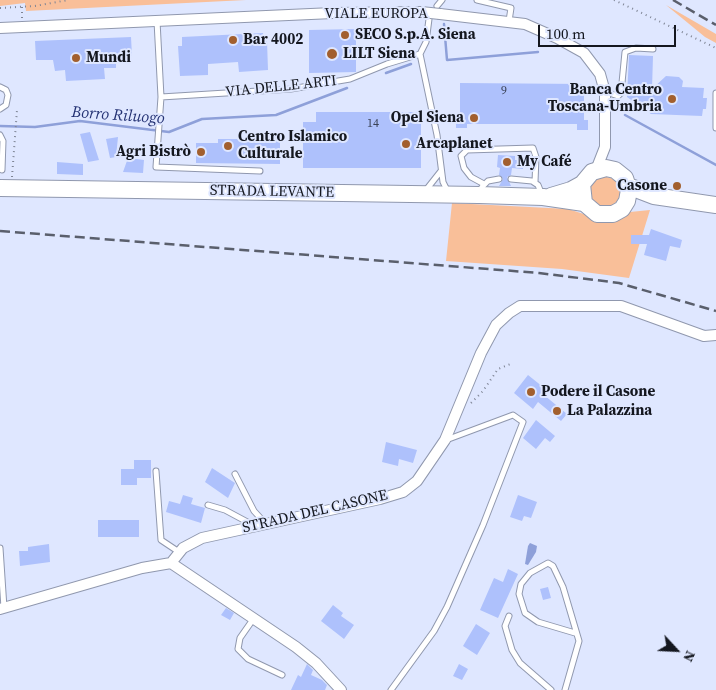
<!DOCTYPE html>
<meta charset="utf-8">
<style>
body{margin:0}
#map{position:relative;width:716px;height:690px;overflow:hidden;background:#dfe7ff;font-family:"Source Serif 4",serif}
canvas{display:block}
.north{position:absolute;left:651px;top:625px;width:50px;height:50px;-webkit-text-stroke:4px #dfe7ff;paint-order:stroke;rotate:115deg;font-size:14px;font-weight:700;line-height:20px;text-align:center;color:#14171f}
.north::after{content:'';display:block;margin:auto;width:18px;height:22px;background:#14171f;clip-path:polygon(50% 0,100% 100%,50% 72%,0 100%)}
.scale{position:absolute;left:538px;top:25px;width:138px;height:22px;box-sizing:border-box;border:2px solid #14171f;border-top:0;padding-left:6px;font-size:15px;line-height:18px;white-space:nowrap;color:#14171f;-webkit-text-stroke:4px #dfe7ff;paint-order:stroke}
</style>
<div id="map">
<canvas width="716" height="690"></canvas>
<div class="north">N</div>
<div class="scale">100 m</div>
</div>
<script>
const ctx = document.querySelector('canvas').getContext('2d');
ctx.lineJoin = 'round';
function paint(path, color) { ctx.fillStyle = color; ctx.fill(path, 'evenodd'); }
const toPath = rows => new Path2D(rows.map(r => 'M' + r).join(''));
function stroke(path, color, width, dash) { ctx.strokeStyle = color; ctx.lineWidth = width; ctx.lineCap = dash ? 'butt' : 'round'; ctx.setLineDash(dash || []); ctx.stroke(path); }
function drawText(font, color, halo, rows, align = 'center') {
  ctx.font = font + ' "Source Serif 4",serif'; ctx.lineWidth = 4; ctx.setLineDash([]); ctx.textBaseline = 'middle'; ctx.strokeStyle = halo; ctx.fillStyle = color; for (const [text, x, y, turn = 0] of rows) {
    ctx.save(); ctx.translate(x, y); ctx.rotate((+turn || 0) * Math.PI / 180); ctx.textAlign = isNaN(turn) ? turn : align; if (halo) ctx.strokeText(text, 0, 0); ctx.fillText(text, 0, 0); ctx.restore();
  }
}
paint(toPath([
 [0,0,246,0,26,11,25,3,0,6],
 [666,5,716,34,716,43,705,37],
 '590 192a15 15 0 1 1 30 0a15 15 0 1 1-30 0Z',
 [452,203,568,209,590,216,650,210,629,278,562,269,446,261]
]), '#f9bf99');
paint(toPath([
 [530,543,537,546,536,552,528,565,525,564,528,546]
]), '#8ea0d9');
stroke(toPath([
 [444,24,447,60,538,52],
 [386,73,411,64],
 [625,115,716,165],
 [0,126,35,127,80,121,169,132,202,119,276,115,347,88]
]), '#8ea0d9', 2.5);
paint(toPath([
 [356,29,356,72,309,73,309,30],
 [263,33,264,42,267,41,268,70,239,72,238,62,208,64,208,75,180,76,178,46,182,46,182,37],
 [131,37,132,56,116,57,116,68,104,68,105,79,66,81,65,70,55,71,53,60,36,60,35,41],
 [629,55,653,56,652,89,666,76,679,77,683,81,682,87,704,88,703,98,707,98,706,109,703,109,702,116,651,114,627,97],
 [460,83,584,84,584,120,588,120,588,130,577,130,577,124,467,124,467,128,456,128,456,119,460,119],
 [316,112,421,112,421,168,303,168,303,122,316,122],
 [90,132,99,160,88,162,80,134],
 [118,137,116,157,110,158,106,139],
 [218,139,280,139,280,164,196,163,196,143,218,143],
 [498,155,515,156,515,160,523,160,523,169,512,168,511,175,507,177,511,186,499,186,503,179,499,175,500,168,497,167],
 [128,158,144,160,143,173,123,172],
 [57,162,83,164,83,175,57,174],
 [651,229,682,240,680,248,670,246,666,261,644,255,647,244,631,244,631,235,649,235],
 [528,375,548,391,544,395,567,414,561,421,538,402,533,409,514,393],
 [536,420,555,436,550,442,545,438,536,449,523,438],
 [386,442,417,450,413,463,399,459,398,466,382,462],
 [134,460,151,460,151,478,137,478,137,485,121,485,121,469,134,469],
 [212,468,235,483,228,498,205,482],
 [183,495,193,498,191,504,205,508,201,523,166,512,169,501,180,504],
 [518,495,537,502,531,518,524,516,522,521,510,517],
 [98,520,139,520,139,537,98,537],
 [49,544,50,562,20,566,19,551,28,551,28,547],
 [508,569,518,574,498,618,480,610,494,578,503,582],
 [548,587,551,598,543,600,540,589],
 [333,605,343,613,341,616,354,625,344,639,321,621],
 [226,608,234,613,230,620,221,615],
 [476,624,490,633,477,655,463,646],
 [307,664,313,670,311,675,322,680,327,685,325,690,291,690,298,675,301,677],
 [459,664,468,669,462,680,453,676]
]), '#aec1fc');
const service = toPath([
 [477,0,511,8,509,21],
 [437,6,442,0],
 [157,21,161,97,156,167,260,171],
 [420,54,437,135,443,182,448,192],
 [0,87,6,90,8,95,6,105,0,109],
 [606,92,618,96,621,93,625,52,636,48,653,49],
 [716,93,716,128],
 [161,97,291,89,350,79,387,64,420,54,426,42,429,19],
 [0,135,3,141,2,170],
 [511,179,532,181,538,185,542,195],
 [484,184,471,177,464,168,461,156,467,150,533,148,536,157,535,182],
 [482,187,488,181,499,179],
 [426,190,441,171],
 [156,471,161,540,179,552],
 [235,474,254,511,265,523],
 [208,505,225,510,253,525],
 [0,548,4,608],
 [509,616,505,626,512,650,520,663,551,690],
 [254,618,240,638,238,649,248,659,282,675],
 [391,690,434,631,447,607,483,525,523,422,513,415,446,440],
 [565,690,579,641,563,587,553,566,548,563,530,573,521,584,519,594,525,613,538,622,575,633]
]);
const minor = toPath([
 [440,14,525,24,557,38,584,53,600,74,605,92,605,147,596,170],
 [0,28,333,13,421,12],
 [171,563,183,548,202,538,380,499,403,492,417,481,445,440,481,353,496,325,509,313,520,306,621,306,704,336,716,335],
 [0,609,142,568,171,563,296,647,316,663,341,690]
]);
const primary = toPath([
 [628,186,654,196,716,205],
 [0,188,479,195,543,197,584,203],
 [551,196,571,190,582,184,592,172,606,168,615,170,625,178,629,190,627,201,622,209,613,214,597,214,584,203,582,184]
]);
stroke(service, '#9098ae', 7);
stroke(minor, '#9098ae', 12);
stroke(primary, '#9098ae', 18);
stroke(toPath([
 [614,0,716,48],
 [22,7,22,18],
 [0,8,35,6,68,0],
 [12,177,17,110],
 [471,403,483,391,498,369,513,363]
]), '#7e8494', 2, [1, 4]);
stroke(service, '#fff', 5);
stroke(minor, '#fff', 10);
stroke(primary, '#fff', 16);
stroke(toPath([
 [673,0,716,25],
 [0,231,539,273,619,283,716,311]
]), '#5a5f6c', 2.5, [10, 5]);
const minorBridge = toPath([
 [421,12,440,14]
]);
stroke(minorBridge, '#9098ae', 12, []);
stroke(minorBridge, '#fff', 10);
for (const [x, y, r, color] of [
 [345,35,5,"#a25f2e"],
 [233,40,5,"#a25f2e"],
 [332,54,6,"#a25f2e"],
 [76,58,5,"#a25f2e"],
 [672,99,5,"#a25f2e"],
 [474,118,5,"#a25f2e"],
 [406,144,5,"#a25f2e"],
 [228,146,5,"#a25f2e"],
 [201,152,5,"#a25f2e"],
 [507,162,5,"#a25f2e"],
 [677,186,5,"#a25f2e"],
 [531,392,5,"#a25f2e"],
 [557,411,5,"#a25f2e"]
]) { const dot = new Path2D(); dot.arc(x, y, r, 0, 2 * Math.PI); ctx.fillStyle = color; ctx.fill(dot); stroke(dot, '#dfe7ff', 2); }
drawText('12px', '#3a4256', null, [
 ["9",504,91],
 ["14",373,124]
]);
drawText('15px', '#14171f', '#dfe7ff', [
 ["VIALE EUROPA",376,14],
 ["VIA DELLE ARTI",281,87,-6],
 ["STRADA LEVANTE",272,192,1],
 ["STRADA DEL CASONE",315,512,-13]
]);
drawText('bold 15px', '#14171f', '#dfe7ff', [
 ["SECO S.p.A. Siena",355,35],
 ["Bar 4002",243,40],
 ["LILT Siena",343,54],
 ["Mundi",86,58],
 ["Banca Centro",662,90,"right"],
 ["Toscana-Umbria",662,107,"right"],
 ["Opel Siena",464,118,"right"],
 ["Centro Islamico",238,137],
 ["Culturale",238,154],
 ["Arcaplanet",416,144],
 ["Agri Bistrò",191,152,"right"],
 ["My Café",517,162],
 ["Casone",667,186,"right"],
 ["Podere il Casone",541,392],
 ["La Palazzina",567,411]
], 'left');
drawText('italic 16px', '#233173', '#dfe7ff', [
 ["Borro Riluogo",118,116,4]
]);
</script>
